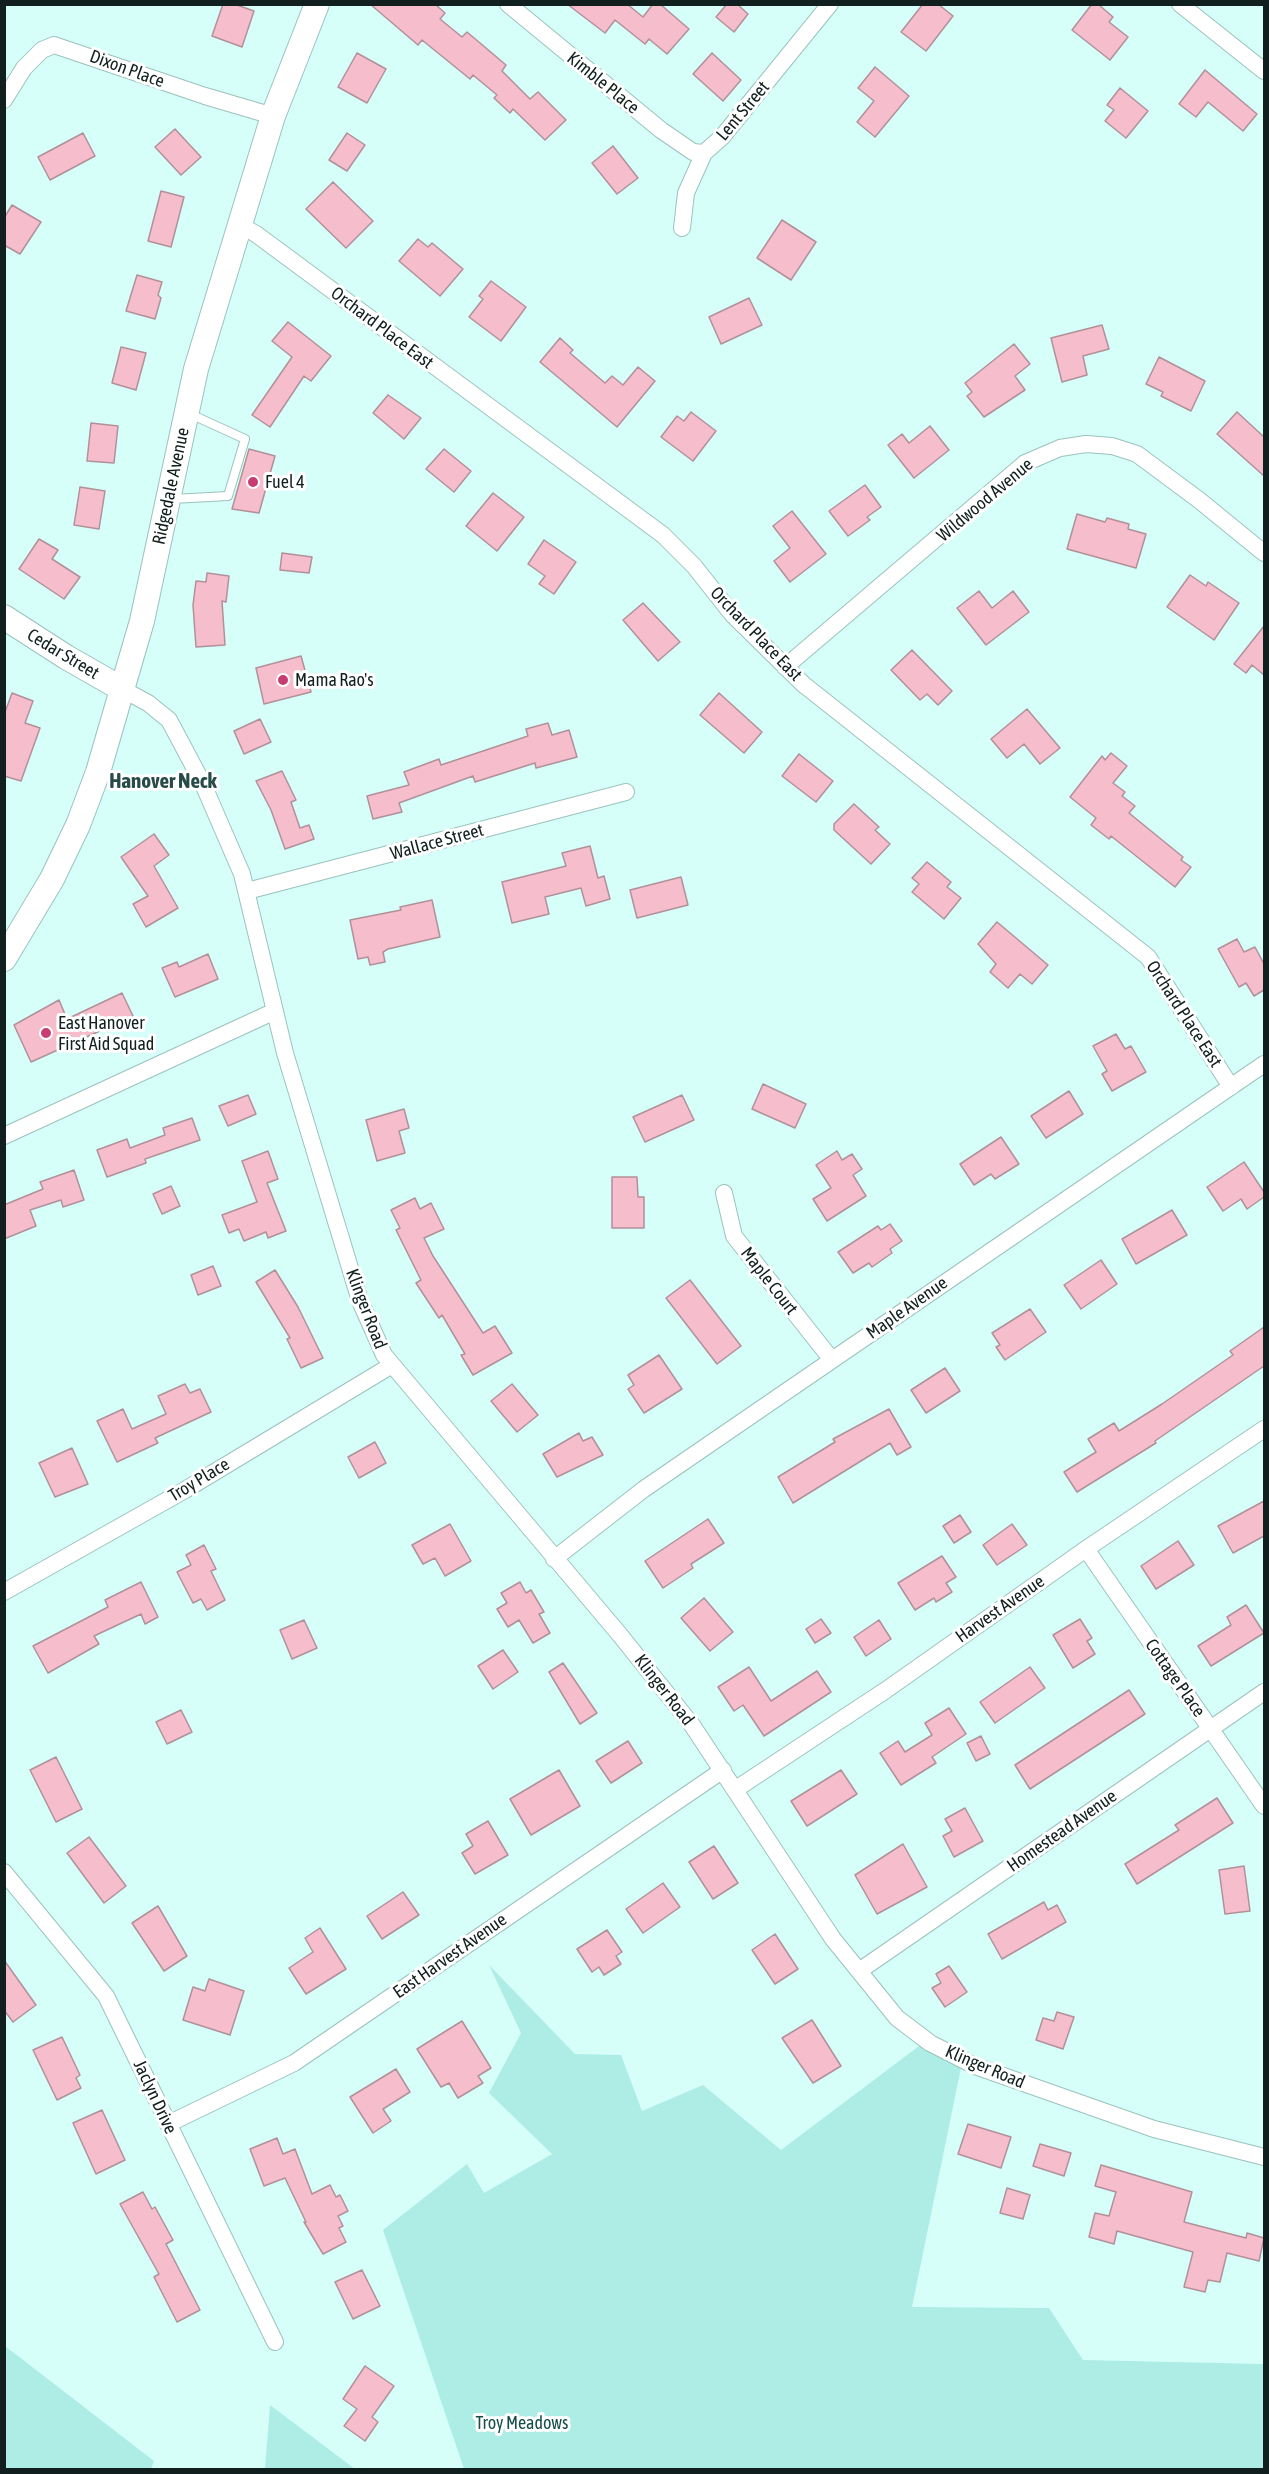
<!DOCTYPE html>
<style>
body{margin:0}
#map{position:relative;width:1269px;height:2474px;overflow:hidden;background:#d6fffa;font-family:"Asap Condensed",sans-serif}
canvas{display:block}
.frame{position:absolute;inset:0;border:6px solid #11201e;pointer-events:none}
</style>
<div id="map">
<canvas width="1269" height="2474"></canvas>
<div class="frame"></div>
</div>
<script>
const ctx = document.querySelector('canvas').getContext('2d');
ctx.lineJoin = 'round';
function paint(path, color) { ctx.fillStyle = color; ctx.fill(path, 'evenodd'); }
const toPath = rows => new Path2D(rows.map(r => 'M' + r).join(''));
function stroke(path, color, width, dash) { ctx.strokeStyle = color; ctx.lineWidth = width; ctx.lineCap = dash ? 'butt' : 'round'; ctx.setLineDash(dash || []); ctx.stroke(path); }
function drawText(font, color, halo, rows, align = 'center') {
  ctx.font = font + ' "Asap Condensed",sans-serif'; ctx.lineWidth = 6; ctx.setLineDash([]); ctx.textBaseline = 'middle'; ctx.strokeStyle = halo; ctx.fillStyle = color; for (const [text, x, y, turn = 0] of rows) {
    ctx.save(); ctx.translate(x, y); ctx.rotate((+turn || 0) * Math.PI / 180); ctx.textAlign = isNaN(turn) ? turn : align; if (halo) ctx.strokeText(text, 0, 0); ctx.fillText(text, 0, 0); ctx.restore();
  }
}
paint(toPath([
 [489,1965,575,2054,621,2055,642,2111,703,2085,781,2150,927,2040,963,2058,912,2307,1049,2308,1083,2360,1264,2364,1264,2469,464,2469,383,2230,467,2164,484,2193,552,2154,489,2093,521,2033],
 [5,2346,154,2461,151,2469,5,2469],
 [270,2405,355,2469,265,2469]
]), '#adede6');
const building = toPath([
 [223,4,234,4,254,11,242,47,212,36,223,4],
 [370,4,435,4,445,13,440,19,462,37,467,32,506,65,502,71,530,99,538,92,566,120,545,140,513,109,510,113,494,98,497,95,473,75,470,79,422,40,418,45,370,4],
 [567,4,627,4,643,17,653,4,660,4,689,29,667,54,649,39,645,44,615,20,605,33,567,4],
 [727,4,737,4,748,14,734,32,716,17,727,4],
 [923,4,938,4,953,16,926,51,901,32,923,4],
 [1092,4,1098,4,1113,17,1109,22,1128,37,1110,60,1072,30,1092,4],
 [357,53,386,69,367,103,338,87,357,53],
 [712,53,741,80,723,101,693,74,712,53],
 [875,67,909,96,875,137,857,122,874,101,858,88,875,67],
 [1205,70,1257,114,1243,131,1208,102,1196,117,1179,104,1205,70],
 [1120,88,1148,111,1126,138,1105,121,1114,110,1107,105,1120,88],
 [175,129,201,157,181,175,155,147,175,129],
 [83,133,95,156,50,180,38,157,83,133],
 [347,133,365,145,347,171,329,160,347,133],
 [613,146,638,178,617,194,592,163,613,146],
 [333,182,373,221,346,248,306,209,333,182],
 [161,191,184,197,171,247,148,241,161,191],
 [12,205,41,222,20,254,4,245,4,218,12,205],
 [782,220,816,242,791,280,757,258,782,220],
 [418,239,428,247,432,243,463,269,440,296,399,261,418,239],
 [137,275,162,282,158,295,161,298,155,319,126,311,137,275],
 [491,281,526,307,501,341,469,317,483,299,479,296,491,281],
 [749,298,762,325,721,344,709,317,749,298],
 [288,322,331,356,311,381,304,376,270,427,252,415,292,357,272,341,288,322],
 [1102,325,1109,349,1083,356,1087,375,1062,382,1051,338,1102,325],
 [560,338,573,350,570,353,605,383,612,376,623,385,638,367,655,381,617,427,540,362,560,338],
 [1014,344,1030,364,1015,376,1025,390,984,417,967,396,972,392,965,383,1014,344],
 [121,347,146,353,136,390,112,383,121,347],
 [1159,357,1205,381,1191,411,1161,396,1163,392,1146,384,1159,357],
 [388,395,421,418,404,439,373,413,388,395],
 [691,412,716,431,693,461,661,437,677,416,684,421,691,412],
 [1237,412,1264,437,1264,476,1217,434,1237,412],
 [91,423,118,426,114,463,87,461,91,423],
 [930,426,949,450,914,478,888,445,902,434,909,443,930,426],
 [249,449,275,456,259,513,232,509,249,449],
 [444,449,471,471,454,492,426,469,444,449],
 [865,485,881,507,867,517,870,520,848,536,829,511,865,485],
 [80,487,105,491,99,529,74,525,80,487],
 [493,493,524,517,497,551,466,526,493,493],
 [792,511,826,554,790,582,774,561,790,548,773,526,792,511],
 [1077,514,1105,522,1107,518,1129,524,1128,529,1146,534,1136,568,1067,549,1077,514],
 [39,539,58,550,52,559,80,577,64,599,19,569,39,539],
 [544,540,576,562,554,594,539,584,545,576,528,564,544,540],
 [282,553,312,557,309,573,280,570,282,553],
 [207,573,229,576,226,602,222,601,225,645,196,647,193,605,196,581,206,582,207,573],
 [1190,575,1206,586,1208,582,1239,603,1214,640,1167,607,1190,575],
 [979,591,992,608,1013,591,1029,612,986,645,957,608,979,591],
 [643,603,680,642,658,661,623,620,643,603],
 [1264,626,1264,675,1252,665,1246,673,1234,664,1264,626],
 [912,650,952,691,938,705,927,694,920,700,891,670,912,650],
 [301,656,311,692,264,704,256,668,301,656],
 [12,693,33,701,25,723,40,728,21,781,4,776,4,715,12,693],
 [719,693,762,732,744,753,700,715,719,693],
 [1027,709,1060,748,1040,764,1024,744,1007,758,991,739,1027,709],
 [260,719,271,742,244,754,234,731,260,719],
 [548,723,552,735,569,730,577,757,536,768,535,763,475,782,473,776,399,803,402,812,373,819,367,796,409,785,404,772,439,759,441,765,528,736,526,729,548,723],
 [1111,753,1127,766,1113,783,1125,792,1122,796,1135,806,1129,813,1183,857,1181,860,1191,867,1175,887,1111,836,1109,839,1091,825,1096,818,1070,797,1102,756,1105,760,1111,753],
 [799,754,833,781,816,802,782,776,799,754],
 [282,771,296,800,291,802,300,828,309,825,314,839,285,849,271,810,256,781,282,771],
 [854,804,879,827,875,830,890,844,871,864,834,830,834,824,854,804],
 [154,834,169,855,154,866,178,908,146,927,133,904,148,896,121,857,154,834],
 [590,846,598,878,604,876,610,899,586,906,581,888,545,897,549,914,512,923,502,882,566,866,562,853,590,846],
 [927,862,951,882,947,887,961,898,944,919,912,892,919,884,912,878,927,862],
 [681,877,688,905,637,918,630,890,681,877],
 [432,900,440,937,388,949,383,952,385,962,370,965,368,957,358,959,350,920,401,910,400,907,432,900],
 [997,922,1048,965,1032,984,1020,974,1008,988,990,972,996,964,978,944,997,922],
 [1237,939,1244,952,1255,947,1264,964,1264,990,1254,996,1246,983,1239,987,1218,949,1237,939],
 [208,954,218,979,175,997,162,968,177,962,179,967,208,954],
 [122,993,133,1016,31,1062,14,1025,59,1000,67,1019,122,993],
 [1116,1034,1125,1049,1131,1046,1146,1072,1112,1091,1102,1074,1107,1071,1093,1046,1116,1034],
 [763,1084,806,1104,795,1128,752,1109,763,1084],
 [1069,1091,1083,1114,1046,1138,1031,1116,1069,1091],
 [248,1095,256,1114,228,1126,219,1106,248,1095],
 [682,1095,694,1120,645,1142,633,1117,682,1095],
 [404,1109,409,1128,399,1131,405,1153,377,1161,366,1120,404,1109],
 [192,1118,200,1140,145,1159,146,1163,107,1177,97,1150,127,1139,130,1148,165,1135,163,1128,192,1118],
 [1001,1137,1019,1164,995,1179,991,1174,974,1185,960,1164,1001,1137],
 [268,1151,278,1179,267,1183,286,1231,268,1238,266,1232,244,1241,239,1229,229,1233,222,1215,257,1202,242,1161,268,1151],
 [837,1151,842,1160,852,1154,862,1169,853,1175,866,1196,827,1221,813,1199,831,1188,816,1165,837,1151],
 [1244,1162,1264,1192,1264,1197,1247,1209,1241,1199,1223,1211,1207,1187,1244,1162],
 [74,1170,84,1200,63,1207,61,1200,30,1210,36,1226,4,1239,4,1205,43,1189,40,1182,74,1170],
 [612,1177,637,1177,638,1197,644,1197,644,1228,612,1228,612,1177],
 [171,1186,180,1206,162,1214,153,1194,171,1186],
 [415,1198,420,1209,431,1203,444,1229,424,1238,433,1256,483,1333,495,1326,512,1353,473,1375,461,1355,465,1354,442,1315,439,1318,416,1283,421,1280,396,1230,400,1228,391,1210,415,1198],
 [1172,1210,1187,1235,1136,1264,1122,1239,1172,1210],
 [890,1224,902,1241,890,1249,892,1253,872,1267,869,1263,853,1273,838,1252,878,1226,881,1230,890,1224],
 [1101,1260,1117,1284,1081,1309,1064,1285,1101,1260],
 [213,1266,221,1286,198,1295,191,1275,213,1266],
 [275,1270,298,1307,323,1358,301,1368,287,1339,290,1338,256,1282,275,1270],
 [690,1280,741,1346,717,1364,666,1298,690,1280],
 [1030,1309,1046,1332,1005,1360,996,1347,1000,1345,992,1333,1030,1309],
 [1264,1327,1264,1366,1155,1441,1156,1443,1077,1492,1064,1472,1096,1452,1088,1439,1114,1423,1119,1431,1162,1404,1233,1355,1230,1351,1264,1327],
 [659,1355,682,1389,644,1413,628,1389,634,1385,628,1375,659,1355],
 [945,1368,960,1391,926,1413,911,1390,945,1368],
 [185,1384,190,1393,200,1389,211,1412,155,1438,158,1443,117,1462,97,1421,123,1409,132,1429,166,1414,158,1396,185,1384],
 [512,1384,538,1415,517,1432,491,1401,512,1384],
 [889,1409,911,1447,897,1455,890,1443,793,1503,778,1477,835,1442,833,1439,889,1409],
 [579,1433,583,1441,592,1437,603,1455,557,1477,543,1454,579,1433],
 [375,1442,386,1463,359,1478,348,1457,375,1442],
 [72,1448,88,1484,55,1497,39,1463,72,1448],
 [1264,1501,1264,1536,1233,1553,1218,1526,1264,1501],
 [960,1515,971,1532,954,1543,943,1526,960,1515],
 [708,1519,724,1543,691,1564,693,1568,663,1588,645,1561,708,1519],
 [450,1524,471,1561,445,1576,435,1558,423,1564,412,1545,450,1524],
 [1012,1524,1027,1545,997,1565,983,1545,1012,1524],
 [1178,1541,1194,1565,1156,1589,1141,1566,1178,1541],
 [204,1545,216,1569,211,1571,225,1600,207,1610,201,1599,193,1603,177,1572,191,1565,186,1555,204,1545],
 [942,1556,956,1577,946,1583,952,1592,936,1602,934,1598,915,1610,898,1583,942,1556],
 [141,1582,158,1617,145,1624,141,1614,94,1636,99,1644,48,1673,33,1646,108,1607,105,1600,141,1582],
 [520,1582,526,1593,531,1590,544,1612,539,1614,550,1633,533,1643,519,1620,508,1627,497,1609,507,1603,501,1593,520,1582],
 [704,1598,733,1632,710,1651,681,1618,704,1598],
 [1246,1605,1264,1633,1211,1666,1198,1646,1231,1625,1227,1617,1246,1605],
 [821,1619,831,1633,815,1643,806,1629,821,1619],
 [1080,1619,1092,1638,1087,1641,1095,1654,1073,1668,1053,1635,1080,1619],
 [304,1620,317,1648,292,1659,280,1630,304,1620],
 [879,1620,891,1639,866,1656,854,1637,879,1620],
 [503,1650,518,1672,493,1689,478,1666,503,1650],
 [563,1663,597,1713,580,1724,549,1672,563,1663],
 [749,1667,771,1701,817,1671,831,1692,764,1736,743,1705,734,1711,718,1687,749,1667],
 [1030,1667,1045,1688,995,1723,980,1702,1030,1667],
 [1129,1690,1145,1714,1030,1789,1015,1765,1129,1690],
 [949,1708,966,1734,932,1757,936,1763,901,1785,880,1753,898,1741,905,1752,932,1735,925,1723,949,1708],
 [181,1710,192,1732,167,1744,156,1722,181,1710],
 [981,1736,990,1754,976,1761,967,1743,981,1736],
 [628,1741,642,1763,611,1783,596,1761,628,1741],
 [56,1757,82,1809,56,1822,30,1770,56,1757],
 [559,1770,580,1806,531,1835,510,1799,559,1770],
 [841,1770,857,1794,807,1826,791,1801,841,1770],
 [1217,1798,1233,1823,1137,1884,1125,1864,1179,1830,1175,1825,1217,1798],
 [965,1808,983,1841,954,1857,943,1836,952,1831,945,1819,965,1808],
 [488,1821,508,1855,475,1874,462,1853,473,1846,466,1834,488,1821],
 [89,1837,126,1886,104,1903,67,1853,89,1837],
 [903,1844,927,1887,877,1914,855,1875,903,1844],
 [714,1846,738,1883,713,1899,689,1862,714,1846],
 [1244,1866,1250,1911,1225,1914,1219,1870,1244,1866],
 [663,1883,680,1907,643,1933,626,1909,663,1883],
 [403,1892,419,1915,382,1939,367,1916,403,1892],
 [1044,1902,1048,1910,1057,1905,1066,1922,1002,1959,988,1934,1044,1902],
 [158,1906,187,1956,164,1971,132,1923,158,1906],
 [320,1928,346,1969,306,1994,289,1968,313,1952,305,1938,320,1928],
 [607,1930,622,1952,616,1956,621,1964,604,1975,599,1967,592,1972,577,1949,607,1930],
 [775,1934,798,1969,775,1984,752,1950,775,1934],
 [4,1960,36,2005,13,2022,4,2010,4,1960],
 [949,1966,967,1992,945,2007,932,1988,941,1983,936,1974,949,1966],
 [209,1979,244,1991,230,2035,183,2020,193,1987,205,1991,209,1979],
 [1057,2012,1074,2017,1063,2049,1036,2040,1043,2018,1054,2021,1057,2012],
 [812,2020,841,2066,813,2083,782,2038,812,2020],
 [462,2021,491,2068,478,2076,483,2083,458,2098,449,2083,441,2087,417,2049,462,2021],
 [62,2037,80,2075,76,2078,81,2088,57,2100,33,2050,62,2037],
 [396,2069,410,2092,383,2109,391,2121,373,2133,350,2097,396,2069],
 [102,2110,125,2160,96,2174,73,2123,102,2110],
 [968,2124,1011,2137,1001,2168,958,2154,968,2124],
 [277,2138,283,2154,295,2149,312,2194,330,2185,336,2197,340,2195,348,2211,338,2216,343,2226,339,2228,346,2242,323,2254,304,2222,306,2222,285,2178,264,2186,250,2149,277,2138],
 [1040,2144,1071,2153,1064,2176,1033,2166,1040,2144],
 [1101,2165,1192,2192,1184,2222,1246,2238,1247,2233,1264,2238,1259,2261,1227,2253,1220,2282,1208,2280,1205,2292,1184,2287,1193,2252,1117,2231,1114,2244,1089,2237,1095,2213,1109,2216,1116,2192,1095,2186,1101,2165],
 [1007,2188,1030,2195,1023,2219,1000,2213,1007,2188],
 [143,2192,152,2209,155,2207,173,2240,166,2244,200,2310,177,2322,154,2277,159,2274,120,2204,143,2192],
 [362,2270,380,2306,353,2319,335,2282,362,2270],
 [365,2366,394,2386,372,2417,378,2422,365,2441,344,2426,357,2409,343,2399,365,2366]
]);
paint(building, '#f6becc');
stroke(building, '#b29099', 1.5);
const lane = toPath([
 [172,499,228,496,245,439,188,413]
]);
const street = toPath([
 [508,4,661,130,693,152,704,153],
 [1180,4,1264,71],
 [4,100,24,68,42,50,54,45,205,96,273,116],
 [238,224,256,234,663,535,694,566,732,614,803,684,1148,957,1231,1087],
 [682,228,686,193,704,153,722,137,830,4],
 [785,667,1025,463,1060,448,1086,444,1112,446,1137,454,1199,500,1264,553],
 [122,689,148,703,169,720,203,784,242,874,285,1053,360,1301,384,1355,620,1635,692,1725,833,1939,897,2018,930,2043,975,2066,1154,2129,1264,2157],
 [247,891,626,792],
 [4,1136,275,1011],
 [724,1193,734,1236,832,1360],
 [1086,1549,1264,1806],
 [554,1559,644,1489,1264,1064],
 [4,1592,185,1490,392,1365],
 [736,1789,886,1690,1086,1549,1264,1429],
 [4,1872,106,1996,275,2342],
 [859,1971,1264,1692],
 [168,2124,294,2063,723,1770]
]);
const secondary = toPath([
 [4,617,66,657,122,689],
 [4,959,52,879,78,825,98,772,142,621,196,369,273,116,317,4]
]);
stroke(lane, '#9bc2bd', 10);
stroke(street, '#9bc2bd', 18);
stroke(secondary, '#9bc2bd', 26);
stroke(lane, '#fff', 8);
stroke(street, '#fff', 16);
stroke(secondary, '#fff', 24);
for (const [x, y, r, color] of [
 [253,482,6,"#c73c71"],
 [283,680,6,"#c73c71"],
 [46,1033,6,"#c73c71"]
]) { const dot = new Path2D(); dot.arc(x, y, r, 0, 2 * Math.PI); ctx.fillStyle = color; ctx.fill(dot); stroke(dot, '#fff', 2); }
drawText('18px', '#11201e', '#fff', [
 ["Dixon Place",127,69,20],
 ["Kimble Place",603,83,39],
 ["Lent Street",743,111,-50],
 ["Orchard Place East",382,328,37],
 ["Ridgedale Avenue",171,486,-78],
 ["Wildwood Avenue",985,500,-40],
 ["Orchard Place East",756,634,46],
 ["Cedar Street",63,654,31],
 ["Wallace Street",437,842,-15],
 ["Orchard Place East",1184,1014,57],
 ["Maple Court",769,1281,52],
 ["Maple Avenue",907,1308,-35],
 ["Klinger Road",366,1309,69],
 ["Troy Place",199,1480,-31],
 ["Harvest Avenue",1000,1609,-35],
 ["Cottage Place",1175,1678,55],
 ["Klinger Road",664,1690,52],
 ["Homestead Avenue",1062,1831,-35],
 ["East Harvest Avenue",450,1956,-35],
 ["Klinger Road",985,2067,23],
 ["Jaclyn Drive",155,2097,65]
]);
drawText('18px', '#11201e', '#fff', [
 ["Fuel 4",265,482],
 ["Mama Rao's",295,680],
 ["East Hanover",58,1023],
 ["First Aid Squad",58,1044]
], 'left');
drawText('18px', '#154f4a', '#fff', [
 ["Troy Meadows",522,2423]
]);
drawText('bold 21px', '#274b48', '#fff', [
 ["Hanover Neck",163,781]
]);
</script>
